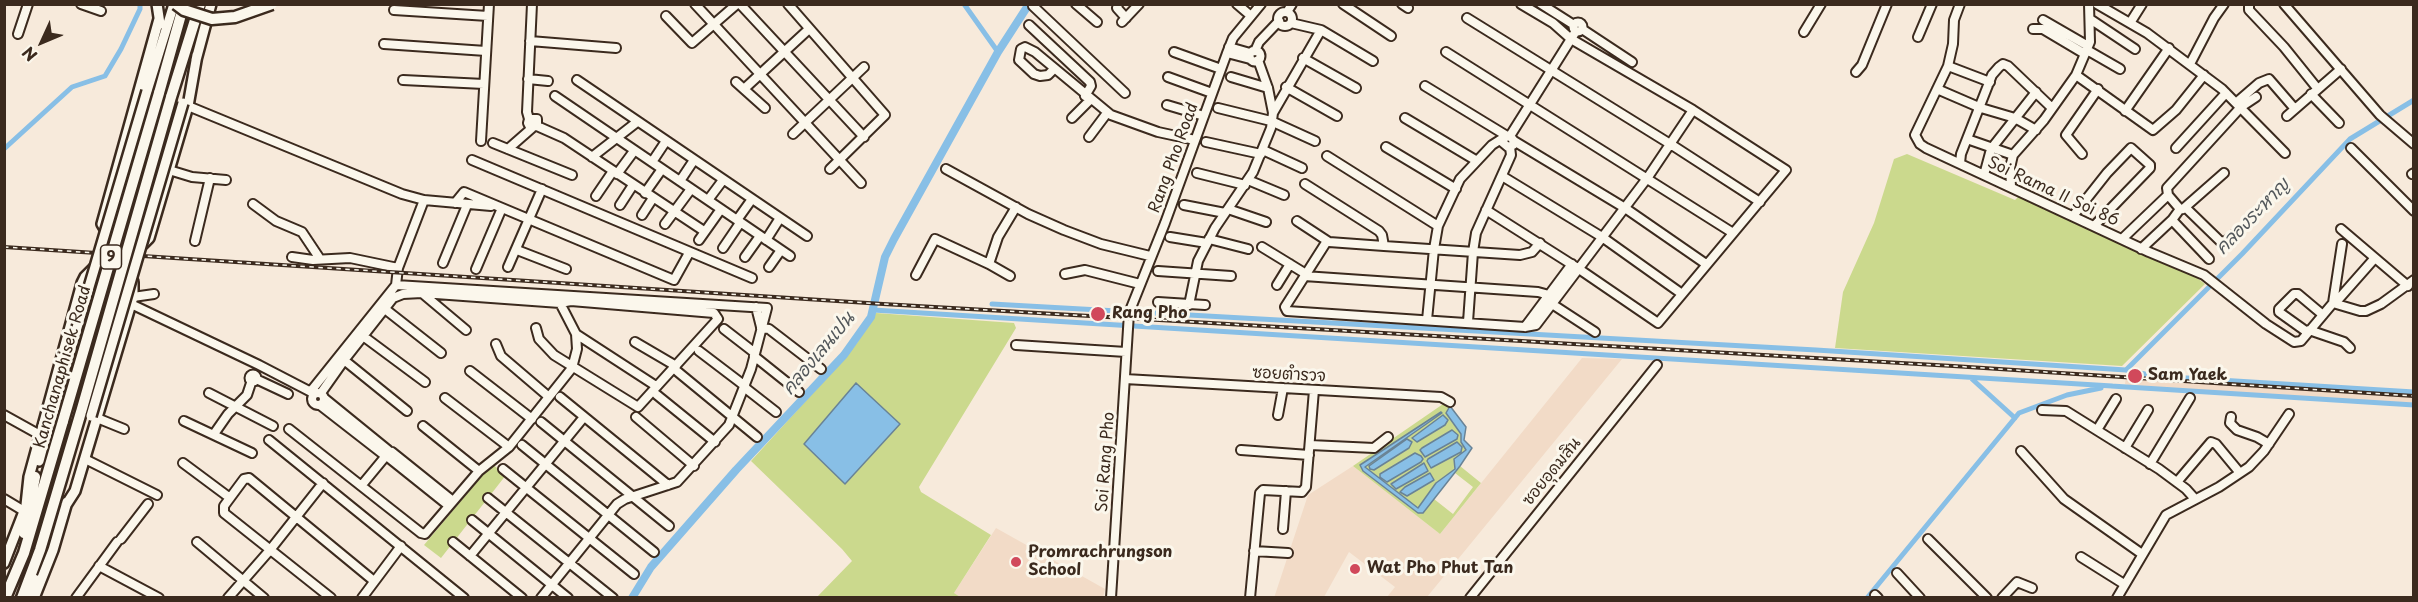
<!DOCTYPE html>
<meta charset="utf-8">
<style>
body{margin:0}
#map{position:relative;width:2418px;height:602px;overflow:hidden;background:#f7eadb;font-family:"Playpen Sans",sans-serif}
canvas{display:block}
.frame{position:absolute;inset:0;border:6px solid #3b2a1e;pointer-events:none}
.north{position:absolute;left:12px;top:12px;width:60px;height:60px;-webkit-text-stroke:4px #fbf7ec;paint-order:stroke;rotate:226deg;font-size:16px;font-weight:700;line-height:24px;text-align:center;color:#3b2a1e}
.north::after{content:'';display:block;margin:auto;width:21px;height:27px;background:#3b2a1e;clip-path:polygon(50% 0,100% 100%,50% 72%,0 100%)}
</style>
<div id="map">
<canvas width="2418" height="602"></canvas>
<div class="frame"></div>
<div class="north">N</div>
</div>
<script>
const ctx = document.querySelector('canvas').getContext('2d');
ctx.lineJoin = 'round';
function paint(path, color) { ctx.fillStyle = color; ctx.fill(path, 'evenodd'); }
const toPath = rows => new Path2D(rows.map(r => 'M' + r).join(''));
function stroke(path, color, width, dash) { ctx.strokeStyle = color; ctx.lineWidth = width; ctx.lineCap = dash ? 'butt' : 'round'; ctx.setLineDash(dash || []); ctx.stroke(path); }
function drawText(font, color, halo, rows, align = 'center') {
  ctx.font = font + ' "Playpen Sans","Playpen Sans Thai",sans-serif'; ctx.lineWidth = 6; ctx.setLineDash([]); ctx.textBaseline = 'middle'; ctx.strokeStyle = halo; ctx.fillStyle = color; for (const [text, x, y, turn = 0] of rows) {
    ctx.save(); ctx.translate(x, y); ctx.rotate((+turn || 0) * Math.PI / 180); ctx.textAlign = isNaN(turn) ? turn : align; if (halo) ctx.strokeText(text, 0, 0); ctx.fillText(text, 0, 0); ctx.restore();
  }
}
paint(toPath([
 [1582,358,1622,359,1427,597,1387,597,1395,587,1349,552,1324,597,1274,598,1308,495,1353,466,1440,534],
 [2126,377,2413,395,2413,403,2136,387,2125,384],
 [996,528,1105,589,1103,598,960,598,954,593]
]), '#f2dbc7');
paint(toPath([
 [1907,154,2015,200,2020,195,2192,274,2205,284,2122,366,1835,348,1843,292,1874,223,1894,159],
 [876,313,1014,323,1016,328,919,487,921,492,991,535,954,593,960,597,817,597,852,561,842,549,751,461,833,371,857,343],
 [1446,402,1450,406,1446,413,1461,434,1461,442,1466,450,1454,459,1455,469,1436,483,1418,508,1365,467,1442,413,1360,465,1363,471,1423,513,1434,499,1453,514,1473,487,1455,473,1460,466,1481,483,1440,534,1353,466],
 [1415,453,1423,459,1421,462,1387,482,1380,477,1380,474],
 [492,464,506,475,441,558,424,545]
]), '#cbd98d');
const water = toPath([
 [856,383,900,424,845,484,804,444,856,383],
 [1450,406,1466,427,1464,440,1472,448,1460,466,1423,513,1418,513,1363,471,1360,465,1441,412,1442,413,1365,467,1418,508,1436,483,1455,469,1454,459,1466,450,1461,442,1461,434,1446,413,1450,406],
 [1443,415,1448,420,1445,425,1417,442,1412,438,1443,415],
 [1452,430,1458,435,1457,439,1425,457,1420,450,1422,448,1452,430],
 [1407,439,1412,442,1409,448,1374,470,1370,469,1369,466,1407,439],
 [1457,442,1462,447,1461,452,1431,468,1427,461,1428,459,1457,442],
 [1415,453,1421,456,1423,459,1421,462,1387,482,1380,477,1380,474,1415,453],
 [1424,463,1428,471,1396,489,1391,484,1424,463],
 [1430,473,1434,480,1407,496,1400,492,1405,487,1430,473]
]);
paint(water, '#88bfe6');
stroke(water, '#698396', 1.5);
stroke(toPath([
 [964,4,998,52],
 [4,149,72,87,105,76,121,49,140,9,140,4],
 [992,304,1816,350,2126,370,2154,376,2414,392],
 [873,310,2112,386],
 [2126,370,2242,254,2350,139,2414,100],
 [1972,379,2015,418],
 [2111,386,2414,405],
 [1867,598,2019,413,2067,395,2101,388]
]), '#88bfe6', 5);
stroke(toPath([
 [632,598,651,567,736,470,844,355,871,317,885,257,894,239,998,52,1029,4]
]), '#88bfe6', 8);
const minor = toPath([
 [81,4,101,11],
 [695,4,861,183],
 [740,4,864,137],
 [788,4,885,115,830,169],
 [1076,4,1097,22],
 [1118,4,1117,8,1126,18],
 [1237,4,1251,16],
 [1343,4,1391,36],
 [1402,4,1408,8],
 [1541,4,1574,25],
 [1960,4,1954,20,1953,44,1948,66,1915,135,1920,144,1926,148,2149,252,2204,275,2266,324,2294,342,2301,341,2333,303,2360,311,2366,311,2381,304,2414,280],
 [2097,4,2147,33,2222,89,2285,153],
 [2249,4,2249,10,2284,47,2317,88],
 [2284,4,2380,115,2414,144],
 [1033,6,1125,93],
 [394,10,488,16],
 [1287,12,1292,4],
 '1278 19a7 7 0 1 1 14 0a7 7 0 1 1-14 0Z',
 [666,16,692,43,737,4],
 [1467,18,1675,147,1760,202],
 [2090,19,2135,49],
 [2043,20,2088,46],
 [1122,22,1139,4],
 '1573.5 27a4.5 4.5 0 1 1 9 0a4.5 4.5 0 1 1-9 0Z',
 [1291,23,1321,30,1373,61],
 [2130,23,2142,4],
 [1029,25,1090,82,1091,86,1085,96],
 [1582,29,1632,62],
 [2033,29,2043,29,2085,54],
 [1804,32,1821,4],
 [18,34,28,4],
 [1918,37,1932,4],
 [530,41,616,48],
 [384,44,486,51],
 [1229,47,1250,53],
 [2087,50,2120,69],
 '1249.5 56a5.5 5.5 0 1 1 11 0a5.5 5.5 0 1 1-11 0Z',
 [1255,51,1259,42,1279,21],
 [1174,52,1221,69],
 [1446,52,1733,233],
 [1227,53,1250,59],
 [1303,58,1356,88],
 [2190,64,2214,18,2224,4],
 [1948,66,1990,82],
 [1054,69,1048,75,1040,76,1034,74,1019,60,1021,49,1025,47,1035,52,1111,115,1158,132,1195,140],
 [1856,72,1862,65,1887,4],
 [2076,75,2153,130,2176,110,2204,75],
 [1168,77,1212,93],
 [1231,77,1268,88],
 [528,79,548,81],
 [403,80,484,84],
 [577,80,807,236],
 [736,82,765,108],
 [1425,86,1507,136],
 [1286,87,1337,116],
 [744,89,809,29],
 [1937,89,1981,108,2015,118,2036,130],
 [2311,94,2339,123],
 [555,96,790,256],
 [2237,102,2259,83,2269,79,2295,109],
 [1167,105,1204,116],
 [188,106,402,194,424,200,398,268,396,285],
 [1218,108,1271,121,1315,141],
 [2125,111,2169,48],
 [1273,113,1321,30],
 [2287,116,2341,69],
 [1072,118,1090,100],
 [1405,118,1477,161],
 [529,119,527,112,532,4],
 [537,126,537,119,529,119,528,123,530,127,537,126,564,138,704,231],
 [793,134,864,67],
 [1510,136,1576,31],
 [1089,137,1107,113],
 [1967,139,2013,155],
 [481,141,489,4],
 [1514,141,1513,145,1508,147,1502,142,1505,137,1510,136,1514,141,1625,208,1706,264],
 [1206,142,1261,154],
 [493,143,572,175],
 [1386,147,1456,189],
 [2176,148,2226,93],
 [2351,148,2414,211],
 [508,149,532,128],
 [1263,150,1302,168],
 [2082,154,2066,135,2098,89],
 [1327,156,1438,226],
 [592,157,637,122],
 [472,160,752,278],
 [652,162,666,141],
 [1960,163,1961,154,1992,75,1999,67,2003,64,2008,66,2052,108],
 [946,169,1028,214,1064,230,1101,244,1150,256],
 [169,170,192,177,226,180],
 [1197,173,1245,185],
 [617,174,634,151],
 [2412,174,2414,173],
 [1984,175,1991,149,2036,92],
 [1502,176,1602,237,1682,294],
 [1248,180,1284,195],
 [680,181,694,160],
 [1305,184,1379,231,1382,235,1384,246,1520,255,1532,252,1540,243],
 [2011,186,2010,168,2013,155,2044,120,2076,75,2090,42,2089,4],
 [645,193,662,169],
 [2168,195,2167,188,2241,107,2256,97],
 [596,196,613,171],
 [424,200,491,206],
 [708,200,723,180],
 [455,203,464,192,674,280,689,253],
 [253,204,276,221,302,232,320,259],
 [620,205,633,185],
 [1184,205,1225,213],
 [2186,208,2220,241,2225,242,2235,234],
 [1228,209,1266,222],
 [2183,209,2224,173],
 [1486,210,1579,269,1658,323,1786,170,1693,110,1571,39,1553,23,1521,4],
 [642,215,653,198],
 [2073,216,2107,173,2131,148,2150,165,2150,168,2094,226],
 [737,220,752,199],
 [2172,220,2209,259],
 [1297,221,1329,242,1384,246],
 [665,224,691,189],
 [2341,229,2408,286],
 [1170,237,1207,243],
 [1209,239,1248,249],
 [2122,239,2168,195],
 [699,240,721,209],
 [766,240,780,218],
 [195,241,210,178],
 [1327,241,1285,307,1287,311,1525,327,1536,325,1648,177,1693,110],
 [1262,247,1306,274],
 [723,248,740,223],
 [2141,249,2172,220,2180,209,2168,195],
 [517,250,566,269],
 [292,257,313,260,350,258,398,268],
 [745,257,760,236],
 [443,263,467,205],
 [508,267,542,189],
 [769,267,781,250],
 [476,269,502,208],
 [1158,271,1231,276],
 [1065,274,1085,270,1140,284],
 [916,275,935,239,989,264],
 [1010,276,989,264,998,237,1016,207],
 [1304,276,1538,292,1549,295],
 [1277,285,1290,264],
 [422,293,466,330],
 [133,297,154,294],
 [1158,302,1205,305],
 [1549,302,1595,332],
 [2336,302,2374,259],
 [2333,303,2342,244],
 [131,304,259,365,313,393],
 [1189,305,1198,261,1215,228,1253,172,1271,128,1273,113,1268,88,1258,60],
 [756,307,761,327],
 [385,309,441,353],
 [1427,320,1434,249,1438,226,1460,179,1492,145,1503,138],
 [1468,322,1473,252,1476,233,1511,155,1510,147],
 [1525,327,1572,264],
 [761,328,769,329,821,369],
 [724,329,755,353],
 [2309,330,2344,342,2350,348],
 [2307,332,2279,312,2279,309,2294,294,2298,294,2323,315],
 [576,334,656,386],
 [363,336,425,382],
 [635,342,676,366],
 [496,344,501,356,549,397],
 [1016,345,1126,352],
 [699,351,745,386],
 [754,356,799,392],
 [344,360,407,411],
 [470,371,532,419],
 [678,372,757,437],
 '249.5 378a3.5 3.5 0 1 1 7 0a3.5 3.5 0 1 1-7 0Z',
 [256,379,288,394],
 [1125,379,1441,397,1450,402],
 [744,387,776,412],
 [311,391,396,285,767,308,751,369,729,425,677,482,625,499,617,504,541,598],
 '312 399a6 6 0 1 1 12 0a6 6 0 1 1-12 0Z',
 [209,393,273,426],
 [321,393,345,359,393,298,403,294,422,293,560,303,571,301,714,313,718,319,638,407,554,355,539,339,536,328],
 [657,395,715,442],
 [560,397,668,485],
 [324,398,388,450],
 [445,398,509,447],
 [320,405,383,454],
 [2042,410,2066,411,2159,469,2186,489,2195,499],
 [4,415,40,435],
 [1278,415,1283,388],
 [636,417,694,466],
 [2231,417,2230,423,2237,430,2257,437,2269,444],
 [97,418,124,429],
 [184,421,252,453],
 [541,422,669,526],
 [423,426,479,471],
 [289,429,421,533,425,534,479,471,509,447,572,368,577,349,576,334,560,303],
 [2097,430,2116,399],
 [214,434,228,414,247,395,252,380],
 [269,440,464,598],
 [522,445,654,552],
 [1310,445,1374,448,1388,437],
 [2125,448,2148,410],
 [1241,450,1309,455],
 [2021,451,2064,499,2142,554],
 [392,452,453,501],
 [389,458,449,506],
 [85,459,157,495],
 [183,463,230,498],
 [2150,464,2190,398],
 [503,469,634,574],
 [2177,482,2211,442,2216,444,2240,473],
 [361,486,385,457],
 [488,498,613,598],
 [4,499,24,511],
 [472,520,568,598],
 [1283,529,1286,491],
 [121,539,148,504],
 [1928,539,1987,598],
 [197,542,264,598],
 [453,542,522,598],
 [1254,551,1288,553],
 [470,556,584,417],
 [2081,557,2124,584],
 [99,566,159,598],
 [1897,573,1920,598],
 [1875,595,1878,598],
 [76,598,117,542],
 [228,598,270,550,323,483],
 [331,598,224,513,224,506,244,479,249,478,374,581],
 [362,598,401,546],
 [1111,598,1129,313,1165,223,1227,53,1233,38,1261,4],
 [1250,598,1260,493,1263,490,1302,492,1306,487,1314,390],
 [1470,598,1657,365],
 [2002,598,2017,582,2032,588],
 [2117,598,2166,515,2219,487,2249,467,2264,451,2289,414]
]);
const major = toPath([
 [157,4,160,24],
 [159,19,102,224,108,234,119,240,143,244,149,238,188,106,197,55],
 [196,60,211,4],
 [147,91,174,4],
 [39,461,47,431],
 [26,505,29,477,82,283,85,277,94,268,112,270,127,277,133,282,133,297,75,491,66,505],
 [4,563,25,509],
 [34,598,53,550,67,502]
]);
const highway = toPath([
 [159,93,184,4],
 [171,97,200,4],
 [24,533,35,477],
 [5,598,24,553,63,421],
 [22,598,40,550,81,412],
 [31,598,35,580]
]);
stroke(minor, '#3b2a1e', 12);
stroke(major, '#3b2a1e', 14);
stroke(highway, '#3b2a1e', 15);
stroke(minor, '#fbf7ec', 8);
stroke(major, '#fbf7ec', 9);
stroke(highway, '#fbf7ec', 10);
const rail = toPath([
 [4,247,883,304,1953,366,2414,396]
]);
stroke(rail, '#3b2a1e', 4);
stroke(rail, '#fbf7ec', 1.5, [4.5]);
const majorBridge = toPath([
 [55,402,147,91],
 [91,416,183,103]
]);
const highwayBridge = toPath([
 [176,4,184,10,212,19,235,17,272,4],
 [81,412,171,97],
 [63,421,159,93]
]);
stroke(majorBridge, '#3b2a1e', 14, []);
stroke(highwayBridge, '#3b2a1e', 15, []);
stroke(majorBridge, '#fbf7ec', 9);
stroke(highwayBridge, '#fbf7ec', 10);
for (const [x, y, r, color] of [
 [1098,314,8,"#d1495b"],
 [2135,376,8,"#d1495b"],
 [1016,562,6,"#d1495b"],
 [1355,569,6,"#d1495b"]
]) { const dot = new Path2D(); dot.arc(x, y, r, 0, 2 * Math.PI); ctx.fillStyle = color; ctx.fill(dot); stroke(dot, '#fbf7ec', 2); }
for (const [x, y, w] of [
 [111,257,21]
]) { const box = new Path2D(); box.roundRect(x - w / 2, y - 12, w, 24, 4.5); ctx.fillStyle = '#fbf7ec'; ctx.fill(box); stroke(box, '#3b2a1e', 1.5); }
drawText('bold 15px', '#3b2a1e', null, [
 ["9",111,257]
]);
drawText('16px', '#3b2a1e', '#fbf7ec', [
 ["Rang Pho Road",1174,158,-70],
 ["Soi Rama II Soi 86",2053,192,25],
 ["Kanchanaphisek Road",63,367,-74],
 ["ซอยตำรวจ",1289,375,3],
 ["Soi Rang Pho",1106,462,-86],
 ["ซอยอุดมสิน",1552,472,-51]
]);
drawText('bold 16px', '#3b2a1e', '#fbf7ec', [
 ["Rang Pho",1112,314],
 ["Sam Yaek",2148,376],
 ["Promrachrungson",1028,553],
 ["School",1028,571],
 ["Wat Pho Phut Tan",1367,569]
], 'left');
drawText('italic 18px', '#52575a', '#fbf7ec', [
 ["คลองระหาญ",2253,217,-46],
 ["คลองเลนเปน",819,354,-50]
]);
</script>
